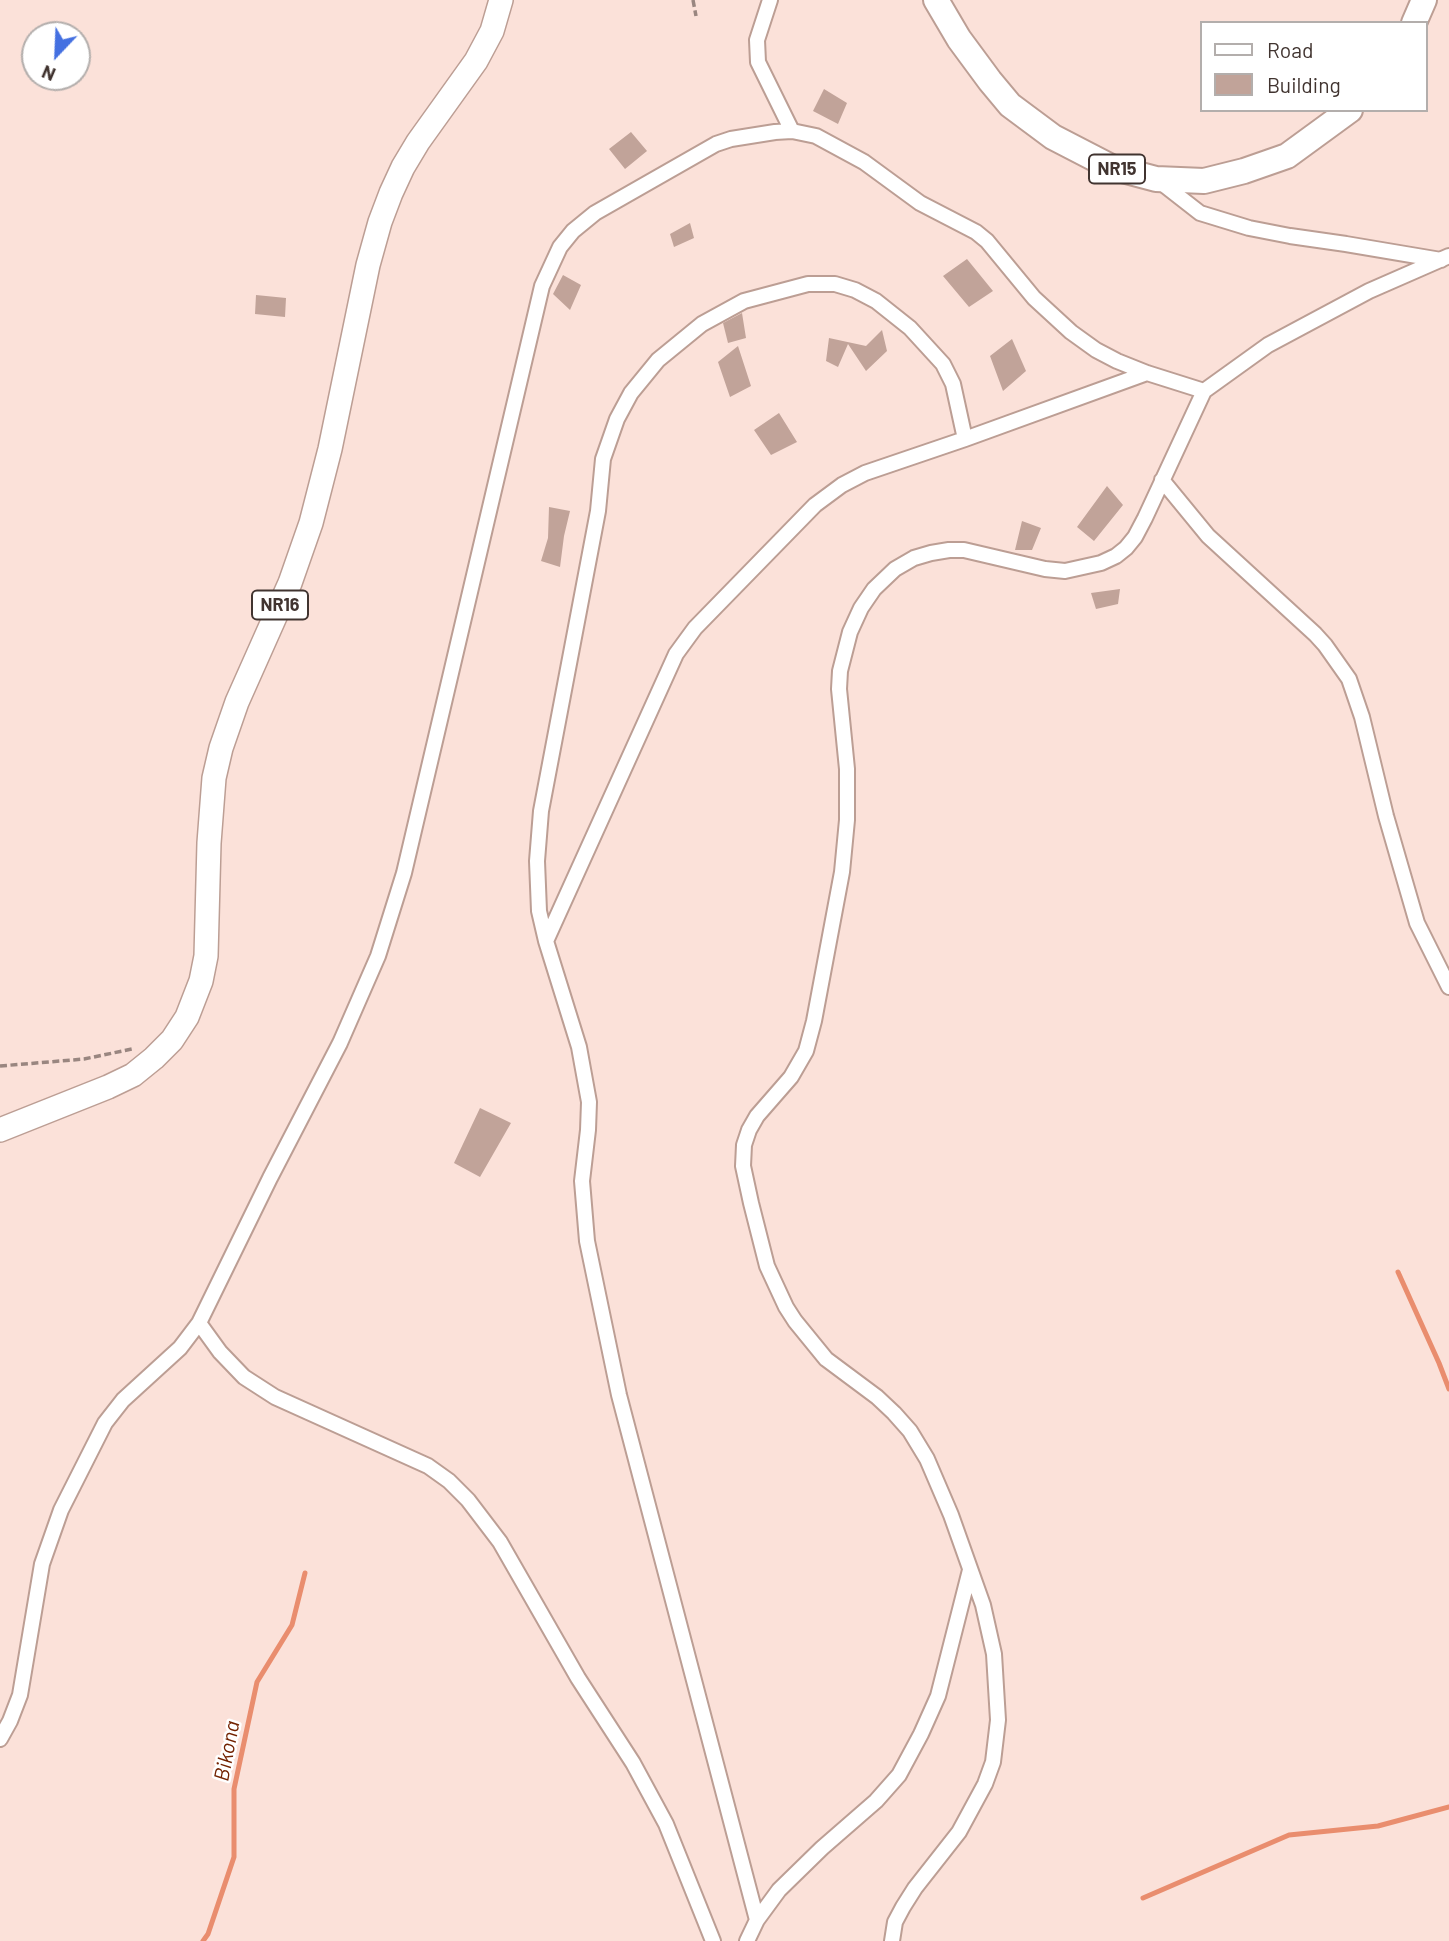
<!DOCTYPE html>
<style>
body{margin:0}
#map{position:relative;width:1449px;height:1941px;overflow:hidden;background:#fbe1d9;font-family:Barlow,sans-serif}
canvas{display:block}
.legend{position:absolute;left:1200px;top:21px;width:228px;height:91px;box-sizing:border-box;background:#fff;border:2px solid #b3aeac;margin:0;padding:9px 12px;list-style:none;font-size:21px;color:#413430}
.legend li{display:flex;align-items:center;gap:14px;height:35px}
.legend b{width:35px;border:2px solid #b3aeac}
.north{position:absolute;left:21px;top:21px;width:70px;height:70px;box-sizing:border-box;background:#fff;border:2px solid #b3aeac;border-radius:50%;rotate:203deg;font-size:19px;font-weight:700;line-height:28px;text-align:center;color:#413430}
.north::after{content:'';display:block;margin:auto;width:24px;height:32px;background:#4470e1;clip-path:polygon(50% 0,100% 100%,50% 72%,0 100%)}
</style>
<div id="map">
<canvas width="1449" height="1941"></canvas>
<ul class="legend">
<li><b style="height:9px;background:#fff"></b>Road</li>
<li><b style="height:19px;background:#c1a399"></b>Building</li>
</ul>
<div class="north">N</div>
</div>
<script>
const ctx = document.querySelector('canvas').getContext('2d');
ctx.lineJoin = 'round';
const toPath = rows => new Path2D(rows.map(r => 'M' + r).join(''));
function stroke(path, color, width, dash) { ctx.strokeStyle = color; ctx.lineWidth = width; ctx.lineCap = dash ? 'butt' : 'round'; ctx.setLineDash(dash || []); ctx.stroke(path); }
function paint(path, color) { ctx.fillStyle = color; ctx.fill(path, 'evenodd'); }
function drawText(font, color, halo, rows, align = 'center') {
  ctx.font = font + ' Barlow,sans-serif'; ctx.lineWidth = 5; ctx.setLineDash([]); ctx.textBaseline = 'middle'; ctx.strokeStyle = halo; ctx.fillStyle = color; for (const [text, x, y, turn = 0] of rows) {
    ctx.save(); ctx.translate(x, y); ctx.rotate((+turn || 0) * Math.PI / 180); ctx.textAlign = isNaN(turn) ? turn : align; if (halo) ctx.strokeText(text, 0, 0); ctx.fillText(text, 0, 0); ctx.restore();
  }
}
stroke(toPath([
 [1398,1272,1439,1363,1449,1389],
 [1143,1898,1289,1835,1378,1826,1449,1807],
 [203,1941,208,1934,234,1857,234,1789,257,1682,292,1625,305,1573]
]), '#e98d6e', 5);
paint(toPath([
 [824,89,847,103,838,124,813,111],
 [631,132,647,151,625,169,609,149],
 [690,223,694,238,674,247,670,234],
 [967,259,993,291,969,307,943,276],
 [563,275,581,285,570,310,553,294],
 [256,295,286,298,285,317,255,314],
 [742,313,746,338,728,343,723,323],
 [882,330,887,351,866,371,848,344,838,367,826,361,829,338,866,346],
 [1012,339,1026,371,1003,391,990,356],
 [738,346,751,386,730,397,718,362],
 [779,413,797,442,771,455,754,430],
 [1107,486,1123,505,1094,541,1077,527],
 [549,507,570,511,564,536,560,567,541,561,548,538],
 [1022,521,1041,528,1032,550,1015,550],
 [1120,589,1118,604,1096,609,1091,593],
 [480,1108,511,1123,480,1177,454,1163]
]), '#c1a399');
const minor = toPath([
 [770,0,757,40,758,62,792,131],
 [1159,181,1200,213,1249,228,1290,236,1346,244,1441,260],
 [1162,480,1208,536,1315,634,1325,645,1349,679,1362,717,1386,816,1417,923,1449,987],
 [546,941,676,654,695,628,815,505,842,485,865,473,965,439,1147,373],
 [199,1323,220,1352,244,1377,275,1397,428,1466,449,1481,468,1500,500,1542,578,1678,633,1763,666,1824,713,1941],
 [0,1739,10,1721,20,1695,42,1564,61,1510,105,1423,123,1400,180,1348,199,1323,270,1178,340,1043,378,956,404,873,542,286,560,247,573,231,595,213,716,144,731,139,775,132,792,131,816,136,864,162,920,203,976,232,987,241,1034,298,1071,332,1096,350,1117,361,1147,373,1204,391],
 [757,1920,619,1395,587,1241,582,1181,588,1130,589,1102,579,1047,546,941,539,911,537,861,541,811,598,511,603,459,617,419,631,393,658,360,702,324,744,301,808,284,835,284,855,290,876,301,910,328,943,364,953,384,965,439],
 [747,1941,757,1920,779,1890,822,1848,876,1801,899,1775,921,1734,938,1696,970,1570],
 [892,1941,895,1922,903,1907,915,1888,959,1832,985,1784,993,1762,998,1720,994,1654,983,1605,951,1515,927,1459,910,1431,894,1413,877,1397,826,1359,795,1321,786,1307,767,1266,751,1203,743,1166,744,1145,749,1130,757,1116,791,1077,806,1051,814,1021,842,872,847,820,847,769,839,689,840,671,850,632,861,608,874,589,895,569,914,558,931,553,949,550,964,550,1045,569,1065,571,1101,563,1116,556,1126,548,1135,537,1145,518,1204,391,1268,345,1369,291,1449,256]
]);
const primary = toPath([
 [0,1130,108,1087,133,1075,154,1058,172,1040,187,1017,201,981,206,956,209,843,214,778,221,748,237,702,290,583,311,523,330,449,368,265,380,222,391,193,403,167,418,142,476,61,492,31,501,0]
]);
const trunk = toPath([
 [936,0,959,39,990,81,1010,105,1053,137,1111,167,1156,179,1204,181,1244,171,1287,156,1350,110],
 [1414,23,1424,0]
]);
stroke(minor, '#bc9e94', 18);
stroke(primary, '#bc9e94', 26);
stroke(trunk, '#bc9e94', 28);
stroke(toPath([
 [693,0,696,16],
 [0,1066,84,1059,132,1049]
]), '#998680', 3.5, [7, 3.5]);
stroke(minor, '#fff', 14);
stroke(primary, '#fff', 23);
stroke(trunk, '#fff', 24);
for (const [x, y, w] of [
 [1117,169,56],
 [280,605,56]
]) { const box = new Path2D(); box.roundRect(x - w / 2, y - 14.5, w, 29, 5); ctx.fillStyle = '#fff'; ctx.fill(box); stroke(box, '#413430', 2); }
drawText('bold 18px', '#413430', null, [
 ["NR15",1117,169],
 ["NR16",280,605]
]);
drawText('italic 21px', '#722200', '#fff', [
 ["Bikona",227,1751,-79]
]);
</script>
